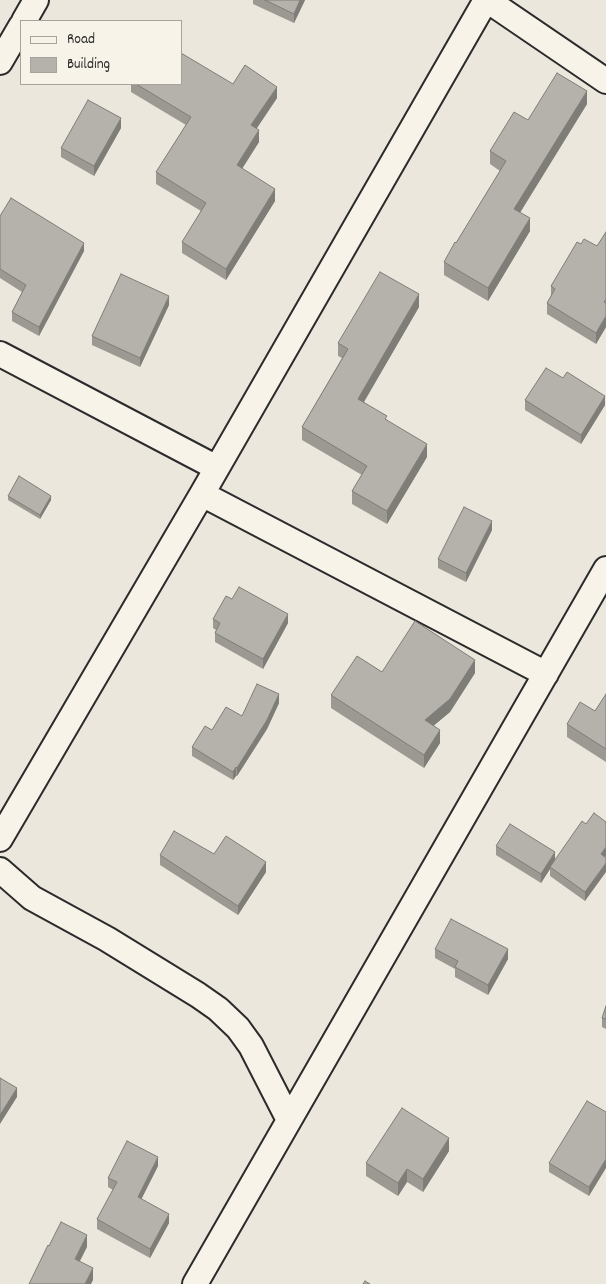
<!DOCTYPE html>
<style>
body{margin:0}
#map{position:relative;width:606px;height:1284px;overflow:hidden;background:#ebe7dd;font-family:Dekko,sans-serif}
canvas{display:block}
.legend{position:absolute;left:20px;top:20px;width:162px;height:65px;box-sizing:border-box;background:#f7f3e8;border:1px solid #a5a39c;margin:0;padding:6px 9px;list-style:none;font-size:15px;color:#2b2b2b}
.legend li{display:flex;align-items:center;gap:10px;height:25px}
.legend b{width:25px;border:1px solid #a5a39c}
</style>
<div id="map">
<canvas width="606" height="1284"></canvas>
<ul class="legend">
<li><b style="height:6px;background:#f7f3e8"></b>Road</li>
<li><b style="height:14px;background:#b5b2ab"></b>Building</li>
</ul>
</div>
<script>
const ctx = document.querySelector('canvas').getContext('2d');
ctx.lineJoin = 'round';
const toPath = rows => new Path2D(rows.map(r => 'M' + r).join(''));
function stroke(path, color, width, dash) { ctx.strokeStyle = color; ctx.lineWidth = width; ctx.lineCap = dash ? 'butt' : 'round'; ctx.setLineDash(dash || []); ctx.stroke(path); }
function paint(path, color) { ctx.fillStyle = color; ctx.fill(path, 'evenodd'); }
const street = toPath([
 [487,0,606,81],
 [24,21,36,0],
 [0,62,21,26],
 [0,354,217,468],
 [202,494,546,674],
 [0,839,202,494,486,0],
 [0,870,32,898,107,939,198,995,218,1009,238,1028,251,1046,289,1120],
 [195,1284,606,569]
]);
stroke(street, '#2b2b2b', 28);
stroke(street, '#f7f3e8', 24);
paint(toPath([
 [253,0,305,0,294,23,253,4],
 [131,84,233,84,277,98,256,129,259,142,242,168,275,201,226,280,182,253,182,242,201,211,156,184,156,172,186,125,131,92],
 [587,104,520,213,530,231,488,301,444,275,444,262,456,243,500,171,490,164,490,151,528,120],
 [121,128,94,176,61,157,61,148],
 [0,216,84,251,39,336,12,321,12,312,22,292,0,278],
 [606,232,606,327,596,344,547,314,547,303,551,296,551,286,581,244,597,246],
 [169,305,140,367,92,345,92,336],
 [419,307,364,402,387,420,427,457,387,524,352,504,352,491,362,475,302,440,302,427,342,358,338,356,338,343],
 [563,378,605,405,581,444,525,410,525,400],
 [8,496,51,500,40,519,8,500],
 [492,530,466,582,438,568,438,559],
 [232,599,288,623,263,669,215,642,215,633,216,630,213,628,213,619],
 [382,672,475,673,450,712,434,725,440,743,424,768,331,708,331,695],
 [606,694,606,762,567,737,567,724,595,711],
 [279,703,267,729,237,776,236,776,233,780,192,756,192,747,212,730,242,716],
 [496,846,555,860,605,857,585,901,550,876,550,869,541,883,496,855],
 [160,855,266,872,238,915,160,865],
 [435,949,508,959,488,995,455,977,455,969,435,958],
 [606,1006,606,1029,602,1027,602,1018],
 [606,1112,589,1196,549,1172,549,1163],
 [449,1151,423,1192,407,1182,398,1196,366,1176,366,1163],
 [158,1166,141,1199,169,1223,150,1258,97,1229,97,1219,113,1190,108,1187,108,1178]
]), '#9c9993');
paint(toPath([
 [300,0,305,0,294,23,294,14],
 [277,87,277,98,251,137,251,125],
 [587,91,587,104,514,222,514,209],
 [121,118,121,128,94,176,94,166],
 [259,130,259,142,237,177,237,165],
 [275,189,275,201,226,280,226,269],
 [530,218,530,231,488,301,488,288],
 [84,243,84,251,39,336,39,327],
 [419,294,419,307,358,412,358,399],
 [169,296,169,305,140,367,140,358],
 [606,316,606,327,596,344,596,333],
 [605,396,605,405,581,444,581,435],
 [427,444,427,457,387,524,387,511],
 [51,496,51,500,40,519,40,515],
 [492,521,492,530,466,582,466,573],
 [288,614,288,623,263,669,263,659],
 [475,660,475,673,450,712,425,733,425,720],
 [279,694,279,703,267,729,237,776,237,768],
 [440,730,440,743,424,768,424,755],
 [236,767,236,776,233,780,233,772],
 [606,847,606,856,601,864,601,854],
 [555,852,555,861,550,867,550,869,541,883,541,874],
 [266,862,266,872,238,915,238,906],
 [606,863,606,872,585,901,585,892],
 [508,949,508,959,488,995,488,985],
 [17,1088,17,1097,0,1124,0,1115],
 [449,1138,449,1151,423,1192,423,1179],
 [158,1157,158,1166,138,1206,138,1197],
 [606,1159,606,1168,589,1196,589,1187],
 [407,1169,407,1182,398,1196,398,1183],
 [169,1214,169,1223,150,1258,150,1249],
 [87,1235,87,1247,75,1271,75,1259],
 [93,1268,93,1280,91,1284,85,1284]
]), '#7f7d78');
const building = toPath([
 [265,0,300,0,294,14,265,0],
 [181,53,233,84,245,65,277,87,251,125,259,130,237,165,275,189,226,269,182,242,206,203,156,172,191,117,136,84,181,84,181,53],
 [557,73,587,91,514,209,530,218,488,288,444,262,455,242,456,243,506,161,490,151,514,112,528,120,557,73],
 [88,100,121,118,94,166,61,148,88,100],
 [11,198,84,243,39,327,12,312,26,285,0,269,0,216,11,198],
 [606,232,606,299,604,302,606,303,606,316,596,333,547,303,555,289,551,286,577,242,581,244,584,239,597,246,606,232],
 [380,272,419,294,358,399,387,416,385,419,427,444,387,511,352,491,367,466,302,427,348,349,338,343,380,272],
 [121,274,169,296,140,358,92,336,121,274],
 [546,368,563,378,567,372,605,396,581,435,525,400,546,368],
 [19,476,51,496,40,515,8,496,19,476],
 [464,507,492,521,466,573,438,559,464,507],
 [239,587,288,614,263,659,215,633,220,623,213,619,226,596,232,599,239,587],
 [415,621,475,660,450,699,425,720,440,730,424,755,331,695,357,656,382,672,415,621],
 [257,684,279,694,267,720,237,768,236,767,233,772,192,747,205,726,212,730,226,707,242,716,257,684],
 [606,694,606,749,567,724,580,702,595,711,606,694],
 [594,813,606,822,606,847,601,854,606,858,606,863,585,892,550,867,582,821,586,824,594,813],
 [510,824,555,852,541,874,496,846,510,824],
 [174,831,214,854,226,836,266,862,238,906,160,855,174,831],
 [451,919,508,949,488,985,455,967,458,961,435,949,451,919],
 [606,1006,606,1019,602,1018,606,1006],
 [0,1078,17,1088,0,1115,0,1078],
 [587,1101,606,1112,606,1159,589,1187,549,1163,587,1101],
 [402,1108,449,1138,423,1179,407,1169,398,1183,366,1163,402,1108],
 [127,1141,158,1157,138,1197,169,1214,150,1249,97,1219,117,1182,108,1178,127,1141],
 [61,1222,87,1235,75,1259,93,1268,85,1284,29,1284,48,1245,49,1246,61,1222],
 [365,1281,370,1284,363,1284,365,1281]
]);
paint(building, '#b5b2ab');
stroke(building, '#7f7d78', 1);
</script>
